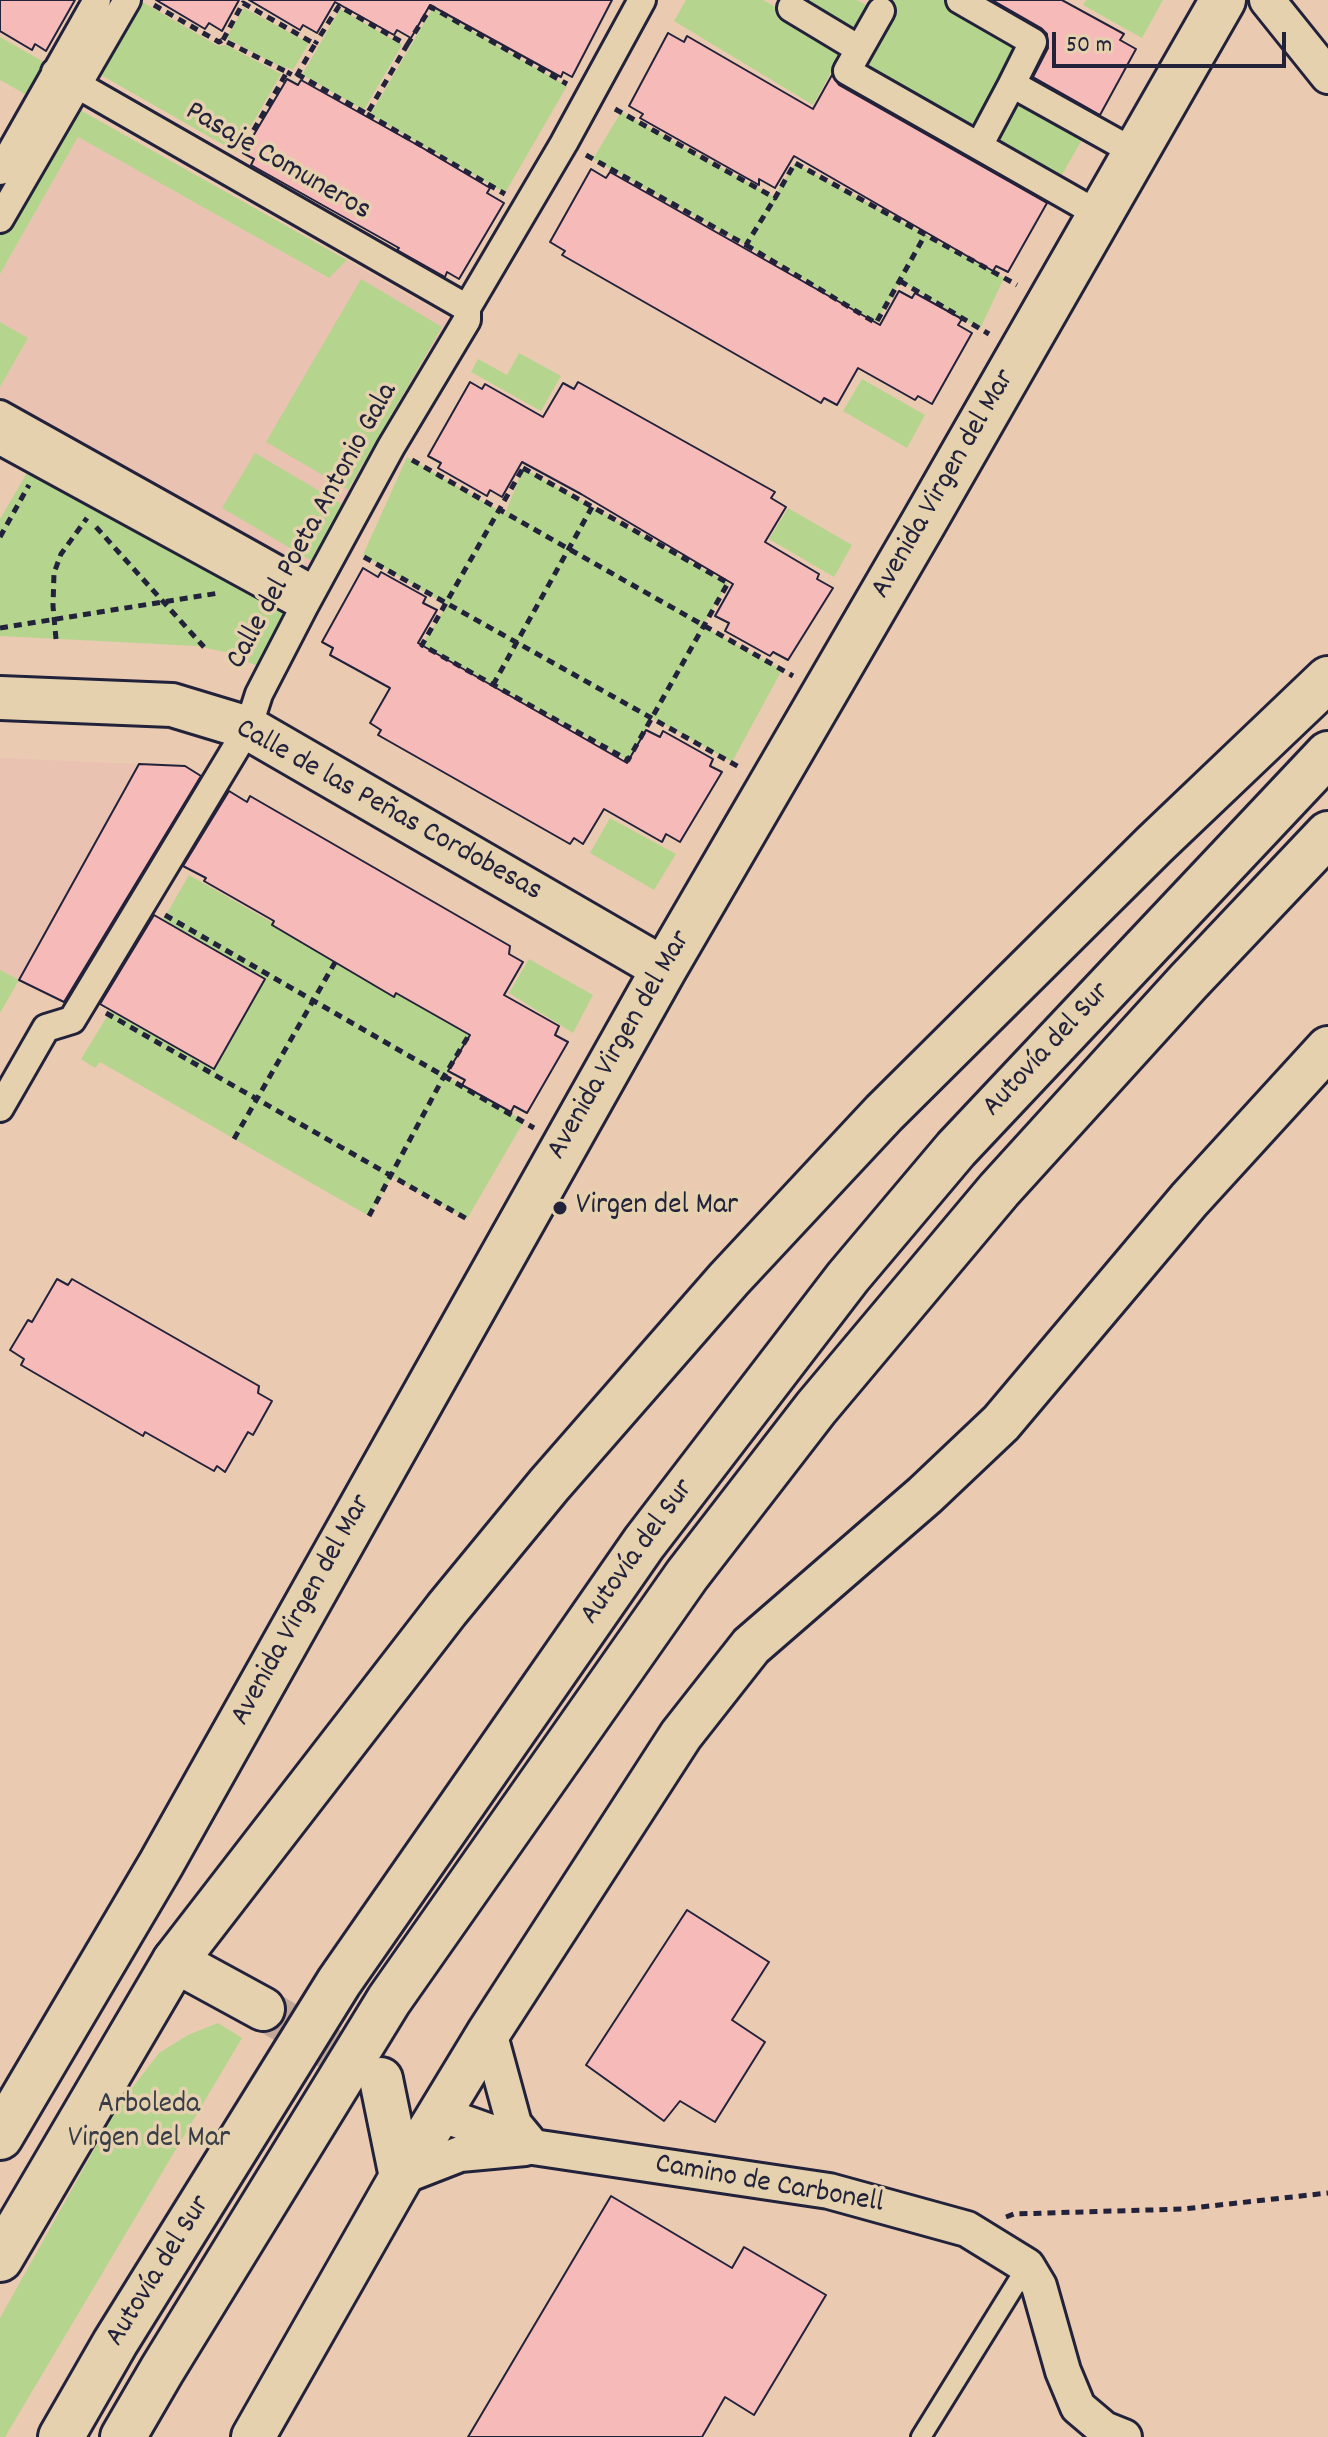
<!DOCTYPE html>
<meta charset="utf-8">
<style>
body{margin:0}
#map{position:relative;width:1328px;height:2437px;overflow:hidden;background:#ebcab2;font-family:Dekko,sans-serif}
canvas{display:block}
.scale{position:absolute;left:1052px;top:32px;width:234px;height:36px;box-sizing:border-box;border:4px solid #22223b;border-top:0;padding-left:10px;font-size:24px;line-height:28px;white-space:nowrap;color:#22223b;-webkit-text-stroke:6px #e6d1af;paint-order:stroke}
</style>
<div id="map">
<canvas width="1328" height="2437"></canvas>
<div class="scale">50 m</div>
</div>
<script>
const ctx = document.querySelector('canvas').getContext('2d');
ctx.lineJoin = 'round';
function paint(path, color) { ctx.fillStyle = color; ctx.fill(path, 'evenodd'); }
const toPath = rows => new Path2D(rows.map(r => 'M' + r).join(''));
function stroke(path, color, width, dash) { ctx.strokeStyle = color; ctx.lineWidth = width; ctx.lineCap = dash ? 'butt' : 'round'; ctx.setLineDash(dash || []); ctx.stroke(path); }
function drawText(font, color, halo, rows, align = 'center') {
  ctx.font = font + ' Dekko,sans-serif'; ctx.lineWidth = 7; ctx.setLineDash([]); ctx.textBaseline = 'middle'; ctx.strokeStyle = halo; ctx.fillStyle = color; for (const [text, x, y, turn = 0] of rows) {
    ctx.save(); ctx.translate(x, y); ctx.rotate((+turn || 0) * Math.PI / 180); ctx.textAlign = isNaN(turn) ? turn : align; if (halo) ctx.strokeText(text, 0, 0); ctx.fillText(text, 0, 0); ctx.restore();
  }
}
paint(toPath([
 [78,137,328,278,347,260,458,323,310,579,0,399,0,387,28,338,0,322,0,274],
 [0,758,139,764,19,980,0,970]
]), '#eac2b2');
paint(toPath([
 [139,0,218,46,226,45,281,74,236,152,94,71],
 [686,0,763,0,846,45,813,105,674,21],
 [799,0,857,0,866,5,849,35],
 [891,0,951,0,1028,42,974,139,851,71],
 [1086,0,1163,0,1142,38,1083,5],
 [244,8,309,43,293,70,286,67,284,69,226,38],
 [433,8,567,86,505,193,370,115],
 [340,9,402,45,364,110,302,75],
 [0,37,51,66,32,98,0,80],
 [1014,90,1087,131,1055,187,982,146],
 [73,106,347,260,329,278,78,137,0,274,0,234],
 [621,112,774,197,795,163,1004,278,980,329,900,281,876,323,746,245,593,159],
 [361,279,442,327,348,490,266,442],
 [0,322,28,338,0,387],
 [519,353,561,376,541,411,471,372,478,359,507,375],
 [862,379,925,415,907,448,843,411],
 [255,453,345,506,312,561,222,508],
 [407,457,505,514,523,468,728,583,703,626,782,670,732,762,652,718,628,760,422,645,447,605,363,555],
 [31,466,291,616,262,668,225,652,197,646,0,636,0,519],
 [788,508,852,545,834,577,769,539],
 [610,818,676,854,654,890,590,853],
 [189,875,469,1035,446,1076,524,1121,467,1219,392,1177,369,1216,100,1062,95,1068,81,1059,111,1010,214,1069,265,979,163,920],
 [529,959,593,995,573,1033,509,993],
 [0,970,19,980,0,1013],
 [218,2023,242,2038,5,2437,0,2437,0,2318,119,2105,159,2053,188,2035]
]), '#b5d58f');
const building = toPath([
 [0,0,75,0,46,51,35,44,32,50,0,31,0,0],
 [156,0,239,0,222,31,209,23,205,29,156,0],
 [249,0,612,0,572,77,563,72,561,77,430,5,411,38,397,30,394,35,335,2,317,33,303,25,300,30,249,0],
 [992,0,1062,0,1124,34,1120,40,1136,49,1100,115,1033,77,1048,48,1047,34,1041,28,992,0],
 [668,33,684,42,687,36,813,109,832,75,839,85,1047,203,1008,272,996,266,993,271,794,156,775,188,759,179,759,185,640,118,643,114,629,106,668,33],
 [287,79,298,85,301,80,421,147,490,188,487,193,504,203,459,279,447,272,445,277,397,250,399,248,251,165,254,159,243,153,287,79],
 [591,169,606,178,610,172,880,325,899,291,912,298,915,293,962,319,958,325,972,333,932,404,918,396,915,400,858,368,837,405,824,398,821,403,562,255,565,251,550,242,591,169],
 [470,382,482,389,485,384,543,417,563,383,574,389,578,382,775,492,771,498,786,507,765,542,819,574,817,579,833,588,788,660,773,652,770,656,725,631,729,623,715,616,733,584,581,494,522,462,502,497,490,490,487,496,438,468,441,463,428,456,470,382],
 [363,568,378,577,381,572,426,597,423,603,437,610,418,643,627,763,646,730,660,737,663,731,713,759,710,766,722,772,680,842,666,834,662,842,604,809,583,844,574,838,570,844,378,735,381,730,370,723,390,688,330,655,333,648,322,642,363,568],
 [139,764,185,766,201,776,64,1002,19,980,139,764],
 [229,791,247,802,250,796,510,946,509,954,523,962,504,995,559,1026,555,1035,568,1042,527,1113,514,1106,511,1112,462,1085,465,1080,448,1071,470,1035,396,993,394,997,272,925,274,921,204,881,206,878,183,866,229,791],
 [154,915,265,979,214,1069,100,1004,154,915],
 [57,1279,68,1285,72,1279,259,1386,258,1393,272,1401,253,1435,248,1432,225,1472,217,1466,214,1471,145,1432,143,1436,21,1365,24,1359,10,1350,28,1320,32,1322,57,1279],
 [687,1910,769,1962,732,2020,765,2042,715,2122,680,2101,664,2121,586,2065,687,1910],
 [611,2196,732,2268,744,2247,826,2295,754,2415,725,2397,702,2437,468,2437,611,2196]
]);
paint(building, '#f6bab8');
stroke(building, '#22223b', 2);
stroke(toPath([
 [263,2009,381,2079]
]), '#c3a89a', 42, [42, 21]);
const service = toPath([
 [921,2437,1027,2266]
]);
const pedestrian = toPath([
 [960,0,1033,42,1012,84,1136,153],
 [791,8,859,49],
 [881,11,847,71,1100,215],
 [55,72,467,308],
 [979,146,1012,84],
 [0,171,97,0],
 [0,219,127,0],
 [0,414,313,589],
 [0,441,304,607],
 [0,1108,46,1028,72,1020,248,728,259,694,304,607,391,447,467,320,467,308,564,143,642,0]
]);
const minor = toPath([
 [1267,0,1328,76],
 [489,2032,514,2124,533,2147],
 [440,2114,533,2147,829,2191,967,2229,1027,2266,1039,2286,1063,2371,1078,2407,1104,2429,1124,2437],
 [401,2177,460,2154,525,2148]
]);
const tertiary = toPath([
 [0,698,172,705,248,728,664,969],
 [175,1961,263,2009],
 [381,2079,401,2177],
 [253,2437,401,2177,489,2032,681,1735,751,1646,925,1495,1001,1423,1189,1200,1328,1048]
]);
const secondary = toPath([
 [0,2137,161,1864,664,969,924,522,1223,0],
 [0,2259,175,1961]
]);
const motorway = toPath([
 [175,1961,447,1609,549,1485,729,1279,884,1113,1155,844,1328,679],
 [61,2437,115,2343,339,1982,644,1543,848,1277,956,1149,1328,754],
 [123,2437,162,2370,389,2000,687,1575,816,1408,999,1190,1188,982,1328,834]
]);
stroke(service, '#22223b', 24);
stroke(pedestrian, '#22223b', 32);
stroke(minor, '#22223b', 40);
stroke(tertiary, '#22223b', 48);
stroke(secondary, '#22223b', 50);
stroke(motorway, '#22223b', 50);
stroke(toPath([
 [154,5,219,42,223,40,287,72,244,147],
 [223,40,243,3,315,44,296,77,287,72],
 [407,45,431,7,567,84],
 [297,74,367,114,407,45,339,6,315,44],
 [615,109,775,198,795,163,1017,285],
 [367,114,505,194],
 [586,155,746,245,775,198],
 [746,245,876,323,925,235],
 [900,281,989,334],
 [412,460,793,676],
 [523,468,728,583,628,760,422,645,523,468],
 [96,527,204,647],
 [0,537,29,485],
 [364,557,739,767],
 [0,628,219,593],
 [56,639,53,606,54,573,61,554,87,518],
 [234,656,263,619],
 [493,685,592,507],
 [165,915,534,1128],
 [106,1013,467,1219],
 [234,1139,337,959],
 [369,1216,443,1078,469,1035],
 [1006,2217,1014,2214,1183,2209,1328,2193]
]), '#22223b', 5, [8, 6]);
stroke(service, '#e6d1af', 18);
stroke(pedestrian, '#e6d1af', 26);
stroke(minor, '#e6d1af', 34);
stroke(tertiary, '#e6d1af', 42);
stroke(secondary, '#e6d1af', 44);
stroke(motorway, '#e6d1af', 44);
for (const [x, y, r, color] of [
 [560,1208,8,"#22223b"]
]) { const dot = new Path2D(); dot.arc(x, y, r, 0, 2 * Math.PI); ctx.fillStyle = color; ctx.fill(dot); stroke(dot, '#e6d1af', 3); }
drawText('30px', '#22223b', '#e6d1af', [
 ["Pasaje Comuneros",277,163,30],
 ["Avenida Virgen del Mar",945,485,-60],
 ["Calle del Poeta Antonio Gala",314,527,-61],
 ["Calle de las Peñas Cordobesas",388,812,29],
 ["Avenida Virgen del Mar",621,1046,-60],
 ["Autovía del Sur",1048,1051,-47],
 ["Autovía del Sur",639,1553,-54],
 ["Avenida Virgen del Mar",303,1611,-61],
 ["Camino de Carbonell",769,2186,10],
 ["Autovía del Sur",160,2272,-58]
]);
drawText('30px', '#22223b', '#e6d1af', [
 ["Virgen del Mar",576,1208]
], 'left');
drawText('30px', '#383d48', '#e6d1af', [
 ["Arboleda",149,2107],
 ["Virgen del Mar",149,2141]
]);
</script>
